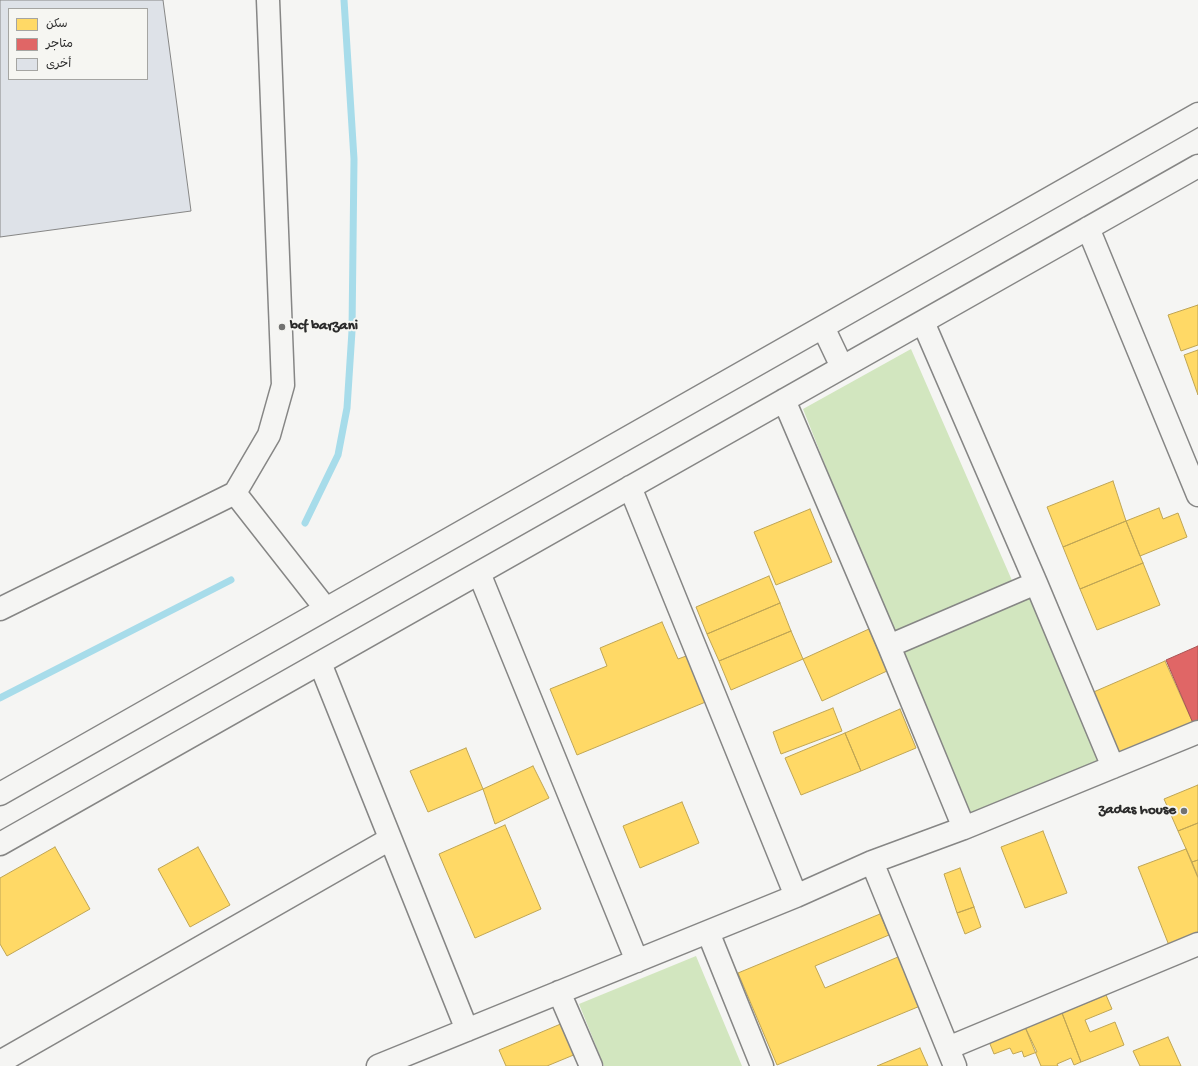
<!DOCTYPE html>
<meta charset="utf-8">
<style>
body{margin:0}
#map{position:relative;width:1198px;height:1066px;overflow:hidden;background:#f5f5f3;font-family:"Gochi Hand","Playpen Sans Arabic",sans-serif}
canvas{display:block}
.legend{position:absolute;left:8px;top:8px;width:140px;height:72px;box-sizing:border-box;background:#f6f6f2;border:1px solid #a5a5a2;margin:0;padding:5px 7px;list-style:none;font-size:12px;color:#2b2b2b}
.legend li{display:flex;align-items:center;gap:8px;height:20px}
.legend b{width:20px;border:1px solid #a5a5a2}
</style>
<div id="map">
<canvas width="1198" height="1066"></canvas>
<ul class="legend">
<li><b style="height:11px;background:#ffd966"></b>سكن</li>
<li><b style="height:11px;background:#e06666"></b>متاجر</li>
<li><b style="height:11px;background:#dee2e8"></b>أخرى</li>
</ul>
</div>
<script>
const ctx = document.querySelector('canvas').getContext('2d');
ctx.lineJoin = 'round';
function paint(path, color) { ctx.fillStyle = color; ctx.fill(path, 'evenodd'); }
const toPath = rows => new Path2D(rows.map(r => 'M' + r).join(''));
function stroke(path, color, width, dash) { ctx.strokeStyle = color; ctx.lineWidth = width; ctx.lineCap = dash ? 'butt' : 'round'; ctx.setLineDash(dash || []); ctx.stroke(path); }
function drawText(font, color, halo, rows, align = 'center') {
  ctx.font = font + ' "Gochi Hand",sans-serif'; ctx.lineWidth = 4; ctx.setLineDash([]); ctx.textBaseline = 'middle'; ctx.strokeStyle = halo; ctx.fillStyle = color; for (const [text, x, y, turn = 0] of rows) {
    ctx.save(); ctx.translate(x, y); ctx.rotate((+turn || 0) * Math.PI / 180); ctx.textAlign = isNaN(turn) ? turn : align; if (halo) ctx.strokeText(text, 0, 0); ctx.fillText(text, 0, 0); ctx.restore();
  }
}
paint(toPath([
 [911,349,1014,585,894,639,803,409],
 [1031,596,1100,762,967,817,898,651],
 [696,956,742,1066,604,1066,579,1004]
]), '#d2e6bf');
const homes = toPath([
 [1198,305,1198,345,1181,351,1168,315,1198,305],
 [1198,350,1198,395,1184,355,1198,350],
 [1113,481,1126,521,1063,547,1047,507,1113,481],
 [1159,508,1163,519,1178,513,1187,537,1140,556,1126,521,1159,508],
 [810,509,832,562,776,585,754,532,810,509],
 [1126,521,1143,563,1080,589,1063,547,1126,521],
 [1143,563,1160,605,1097,630,1080,589,1143,563],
 [769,576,780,603,707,634,696,607,769,576],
 [780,603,791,631,719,661,707,634,780,603],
 [662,622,678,659,689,655,708,701,577,755,550,689,607,666,600,648,662,622],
 [869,629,887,671,822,701,803,659,869,629],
 [791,631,803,659,731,690,719,661,791,631],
 [1165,661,1193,723,1117,756,1089,694,1165,661],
 [833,708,842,731,781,754,773,732,833,708],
 [900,709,916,748,861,771,845,733,900,709],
 [845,733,861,771,801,795,785,758,845,733],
 [466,748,483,789,428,812,410,771,466,748],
 [533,766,549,798,495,824,483,789,533,766],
 [1198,785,1198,823,1178,831,1164,799,1198,785],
 [682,802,699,843,640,868,623,826,682,802],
 [1198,823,1198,860,1192,862,1178,831,1198,823],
 [505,825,541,909,475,938,439,854,505,825],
 [1043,831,1067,893,1025,908,1001,847,1043,831],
 [55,847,90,909,7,956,0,944,0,878,55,847],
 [198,847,230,905,190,927,158,869,198,847],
 [1186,849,1198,878,1198,937,1170,948,1138,867,1186,849],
 [1198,860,1198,877,1192,862,1198,860],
 [960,868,974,907,957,913,944,874,960,868],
 [974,907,981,927,965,934,957,913,974,907],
 [880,914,889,935,815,966,825,988,905,954,925,1004,777,1065,738,973,880,914],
 [1106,995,1112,1009,1085,1020,1090,1032,1115,1022,1124,1045,1081,1062,1062,1013,1106,995],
 [1062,1013,1081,1062,1074,1065,1071,1058,1057,1064,1058,1066,1041,1066,1025,1027,1062,1013],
 [563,1023,576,1054,547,1066,506,1066,499,1050,563,1023],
 [1025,1027,1037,1052,1024,1057,1022,1051,1013,1054,1010,1048,994,1054,986,1034,1025,1027],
 [1168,1037,1181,1066,1140,1066,1133,1051,1168,1037],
 [920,1048,928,1066,877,1066,920,1048]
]);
paint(homes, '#ffd966');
stroke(homes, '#bfa554', 1);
const shops = toPath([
 [1198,646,1198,720,1193,723,1166,660,1198,646]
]);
paint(shops, '#e06666');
stroke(shops, '#aa5454', 1);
stroke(toPath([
 [305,523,338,455,347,408,352,331,354,159,344,0],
 [0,698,231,580]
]), '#a7dcea', 7);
const building = toPath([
 [0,0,163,0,191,211,0,237,0,0],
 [9,9,147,9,147,79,9,79,9,9]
]);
paint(building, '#dee2e8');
stroke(building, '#868685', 1);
const minor = toPath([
 [1088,228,1198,495],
 [923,322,1036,583,1113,767],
 [823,327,842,367],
 [784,400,889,646,964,828],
 [630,487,796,896],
 [235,493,326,609],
 [479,573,637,961],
 [0,609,235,493,269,435,283,385,268,0],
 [889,646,1036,583],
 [320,663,467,1030],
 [0,794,1198,114],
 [0,844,1198,166],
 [872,862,955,1066],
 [708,932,762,1066],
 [559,992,591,1066],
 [948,1048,1198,944],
 [0,1062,390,839],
 [378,1066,796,896,872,862,964,828,1198,732]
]);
stroke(minor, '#868685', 25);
stroke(minor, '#f5f5f3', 22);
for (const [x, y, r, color] of [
 [282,327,4,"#727271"],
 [1184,811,4,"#727271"]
]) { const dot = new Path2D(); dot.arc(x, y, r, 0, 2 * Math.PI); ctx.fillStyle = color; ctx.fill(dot); stroke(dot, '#f6f6f2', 1.5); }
drawText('bold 15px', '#2b2b2b', '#f6f6f2', [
 ["bcf barzani",290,327],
 ["zadas house",1176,811,"right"]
], 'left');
</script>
